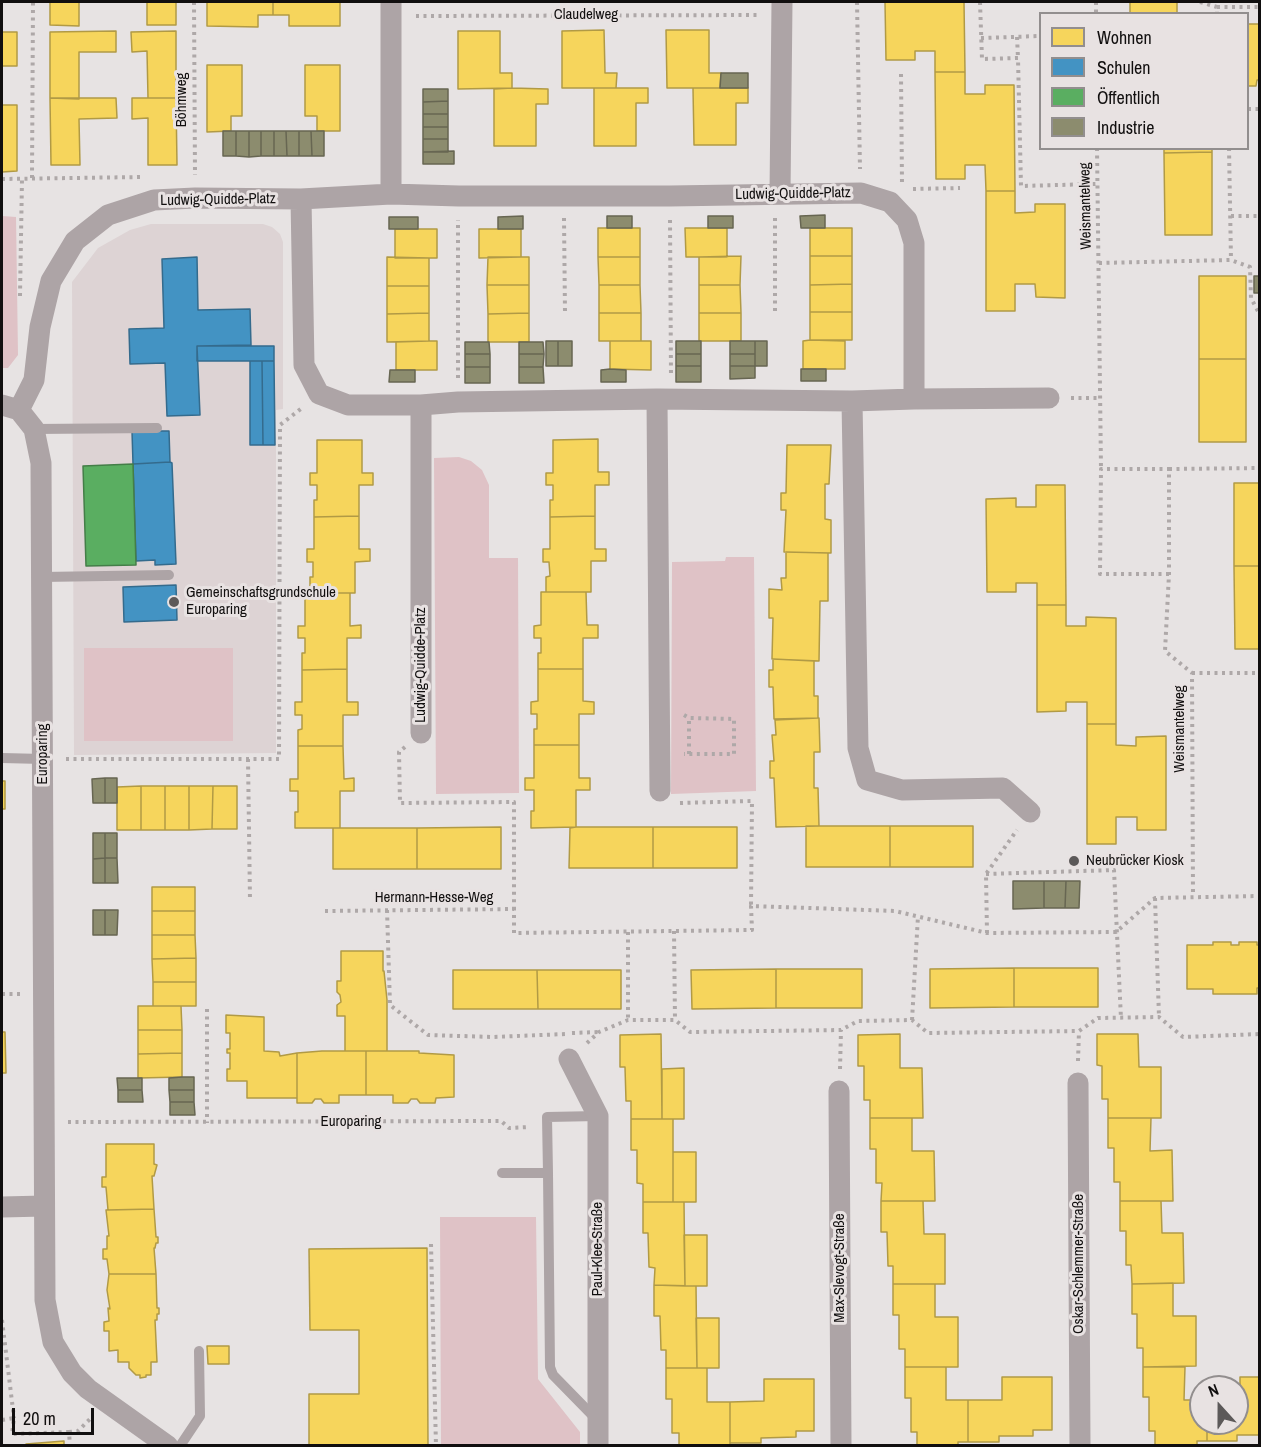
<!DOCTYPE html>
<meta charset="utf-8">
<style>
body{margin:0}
#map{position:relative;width:1261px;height:1447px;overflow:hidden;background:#e7e3e3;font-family:"Archivo Narrow",sans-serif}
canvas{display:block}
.frame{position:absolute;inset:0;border:3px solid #110f0f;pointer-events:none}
.legend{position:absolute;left:1039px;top:12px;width:210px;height:138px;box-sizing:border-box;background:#e8e2e2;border:2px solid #928e8e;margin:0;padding:8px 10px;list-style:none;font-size:18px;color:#110f0f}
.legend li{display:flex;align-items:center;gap:12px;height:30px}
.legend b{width:30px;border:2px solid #928e8e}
.north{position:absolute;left:1189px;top:1375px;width:60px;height:60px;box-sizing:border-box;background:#e8e2e2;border:2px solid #928e8e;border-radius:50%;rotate:339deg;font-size:16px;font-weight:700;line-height:24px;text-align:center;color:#110f0f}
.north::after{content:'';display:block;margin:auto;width:21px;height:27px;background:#5c5959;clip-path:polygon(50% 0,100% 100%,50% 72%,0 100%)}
.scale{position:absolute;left:12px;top:1408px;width:82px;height:27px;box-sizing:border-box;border:3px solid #110f0f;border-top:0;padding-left:8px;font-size:18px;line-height:21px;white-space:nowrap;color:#110f0f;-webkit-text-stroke:4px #e8e2e2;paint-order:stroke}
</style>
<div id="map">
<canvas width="1261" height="1447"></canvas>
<div class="frame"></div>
<ul class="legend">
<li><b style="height:16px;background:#f6d55c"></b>Wohnen</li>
<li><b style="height:16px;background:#4393c3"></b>Schulen</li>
<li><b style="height:16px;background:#5aae61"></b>Öffentlich</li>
<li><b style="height:16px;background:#8c8c6e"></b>Industrie</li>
</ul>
<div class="north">N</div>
<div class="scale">20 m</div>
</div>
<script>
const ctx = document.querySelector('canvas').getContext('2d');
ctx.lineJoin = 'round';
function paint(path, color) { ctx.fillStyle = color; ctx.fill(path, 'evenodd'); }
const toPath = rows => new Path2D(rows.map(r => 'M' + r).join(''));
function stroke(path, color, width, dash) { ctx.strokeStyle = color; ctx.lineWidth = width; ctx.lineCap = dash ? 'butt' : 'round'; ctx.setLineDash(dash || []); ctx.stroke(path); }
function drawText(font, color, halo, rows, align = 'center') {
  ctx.font = font + ' "Archivo Narrow",sans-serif'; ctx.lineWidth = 6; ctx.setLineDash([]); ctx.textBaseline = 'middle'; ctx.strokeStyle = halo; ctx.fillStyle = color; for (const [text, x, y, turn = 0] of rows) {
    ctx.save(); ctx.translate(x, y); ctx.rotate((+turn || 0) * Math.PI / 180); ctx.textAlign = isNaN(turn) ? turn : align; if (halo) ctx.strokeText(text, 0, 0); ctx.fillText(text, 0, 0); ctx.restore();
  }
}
paint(toPath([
 [151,224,263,224,272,227,280,234,283,242,283,409,276,410,276,753,74,755,72,282,98,248,130,230]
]), '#ddd3d4');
paint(toPath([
 [2,216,16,217,18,355,8,368,2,368],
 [459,457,471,461,482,470,489,485,489,558,518,558,519,793,436,794,434,458],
 [726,557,754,557,756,791,671,794,672,562,725,561],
 [84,648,233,648,233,741,84,741],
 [440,1217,536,1217,538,1379,580,1432,580,1445,441,1445]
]), '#dfc2c6');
const homes = toPath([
 [50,2,79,2,79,26,50,25,50,2],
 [147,2,176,2,176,25,147,25,147,2],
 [207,2,273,2,273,15,258,15,258,27,207,26,207,2],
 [273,2,340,2,340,26,289,26,289,15,273,15,273,2],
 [885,2,964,2,965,72,935,72,935,51,915,51,915,60,886,60,885,2],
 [1130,2,1177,2,1177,14,1130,14,1130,2],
 [1248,24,1260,24,1260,80,1257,80,1256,86,1248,86,1248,24],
 [604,30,605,73,617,73,616,88,562,88,562,31,604,30],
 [666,30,709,30,709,73,721,73,720,88,667,88,666,30],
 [116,31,116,52,79,52,79,99,50,98,50,32,116,31],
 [176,31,176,98,148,98,147,51,132,52,131,32,176,31],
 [458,31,500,31,500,73,512,73,512,88,458,89,458,31],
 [2,32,17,32,17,66,2,66,2,32],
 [207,65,242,65,242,116,231,116,231,131,207,132,207,65],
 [305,65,340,65,340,131,317,131,317,116,305,116,305,65],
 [935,72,965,72,965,94,985,94,985,85,1014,85,1015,191,986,191,985,165,965,165,965,179,936,179,935,72],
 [512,88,548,89,548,104,536,104,536,146,494,146,494,89,512,88],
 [594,88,648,88,648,103,636,103,636,146,594,146,594,88],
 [693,88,748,88,748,103,736,103,736,145,694,145,693,88],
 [50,98,116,98,117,118,79,119,80,165,51,165,50,98],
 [132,98,176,98,177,165,148,165,148,118,132,119,132,98],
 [2,105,17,105,17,171,2,172,2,105],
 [1164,148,1212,148,1212,152,1164,153,1164,148],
 [1212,152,1212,235,1165,235,1164,153,1212,152],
 [986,191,1015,191,1015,213,1035,212,1035,204,1065,204,1065,298,1036,297,1035,284,1015,284,1015,311,986,311,986,191],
 [598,228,640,228,640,257,598,257,598,228],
 [685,228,727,228,727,257,686,257,685,228],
 [810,228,852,228,852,256,810,256,810,228],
 [395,229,437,229,437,258,395,258,395,229],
 [479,229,521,229,521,257,479,258,479,229],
 [741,256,740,285,699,285,699,257,741,256],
 [810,256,852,256,852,284,810,285,810,256],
 [387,257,429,258,429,286,387,286,387,257],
 [488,257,529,257,529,285,487,285,488,257],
 [598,257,640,257,640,285,599,285,598,257],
 [1199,276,1246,276,1246,359,1199,359,1199,276],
 [852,284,852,312,810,312,810,285,852,284],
 [487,285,529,285,529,313,488,314,487,285],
 [599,285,640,285,641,313,599,313,599,285],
 [699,285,740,285,741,313,699,313,699,285],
 [387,286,429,286,429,313,387,314,387,286],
 [810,312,852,312,852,340,810,340,810,312],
 [429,313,429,341,387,342,387,314,429,313],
 [529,313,529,342,488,342,488,314,529,313],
 [599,313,641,313,641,341,599,341,599,313],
 [699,313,741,313,741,341,699,341,699,313],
 [810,340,845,341,845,369,803,369,803,341,810,340],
 [429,341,437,341,437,370,396,370,396,342,429,341],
 [610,341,651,341,651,370,610,369,610,341],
 [1199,359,1246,359,1246,442,1199,442,1199,359],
 [598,439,598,472,609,472,609,485,595,485,595,516,550,517,550,500,553,500,553,485,546,485,546,473,553,473,553,440,598,439],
 [317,440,362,440,362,473,373,473,373,485,359,485,359,516,314,517,314,500,317,500,317,485,310,485,310,473,317,473,317,440],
 [787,445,831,445,829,484,825,484,825,519,831,520,831,553,784,552,786,510,781,510,781,493,786,493,787,445],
 [1234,483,1260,483,1260,566,1234,566,1234,483],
 [1036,485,1065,485,1066,605,1037,605,1037,583,1016,583,1016,592,987,592,986,499,1016,498,1016,507,1036,507,1036,485],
 [359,516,359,549,370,549,370,561,355,562,355,593,310,593,310,577,313,577,313,562,307,562,307,549,314,549,314,517,359,516],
 [595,516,595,549,606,549,606,561,591,561,591,592,546,592,546,577,550,576,549,562,543,562,543,549,550,549,550,517,595,516],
 [786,552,828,553,828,601,820,601,819,661,772,659,773,618,769,618,769,589,782,590,781,578,786,578,786,552],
 [1234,566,1260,566,1260,649,1235,649,1234,566],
 [541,592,586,592,587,625,598,625,598,638,583,638,583,669,538,669,538,653,541,653,541,638,534,638,534,626,541,625,541,592],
 [305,593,350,593,350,626,361,625,361,638,347,638,347,669,302,670,302,653,305,653,305,638,298,638,298,626,305,626,305,593],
 [1037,605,1066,605,1066,626,1086,626,1086,617,1116,618,1116,724,1087,724,1087,702,1066,702,1066,711,1037,712,1037,605],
 [773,659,814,661,814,696,818,696,818,718,774,719,773,687,769,687,769,670,773,670,773,659],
 [347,669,347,702,358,702,358,715,343,715,343,746,298,746,298,730,302,729,302,715,295,715,295,702,302,702,302,670,347,669],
 [538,669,583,669,583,701,594,702,594,714,579,714,579,745,534,745,534,729,537,729,537,714,531,714,531,702,538,701,538,669],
 [818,718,819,718,820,752,814,752,814,788,818,788,819,826,776,827,774,778,770,778,770,761,774,761,772,735,776,735,775,720,818,718],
 [1087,724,1116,724,1116,745,1136,746,1136,737,1166,736,1166,830,1137,830,1137,817,1116,817,1116,844,1087,844,1087,724],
 [534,745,579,745,579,778,590,778,590,790,576,790,576,827,531,828,531,811,534,811,534,790,525,790,525,778,534,778,534,745],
 [298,746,343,746,344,779,354,778,354,791,340,791,340,828,295,828,295,812,298,812,298,791,290,791,290,779,298,779,298,746],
 [2,781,5,781,5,809,2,809,2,781],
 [141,786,141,830,117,830,117,787,141,786],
 [141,786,165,786,165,830,141,830,141,786],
 [165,786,189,786,189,830,165,830,165,786],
 [189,786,213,786,212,829,189,830,189,786],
 [213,786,237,786,237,829,212,829,213,786],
 [806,826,890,826,890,867,806,867,806,826],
 [890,826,973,826,973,867,890,867,890,826],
 [501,827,501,869,417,869,417,828,501,827],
 [576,827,653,827,653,868,569,868,570,828,576,827],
 [653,827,737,827,737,868,653,868,653,827],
 [333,828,417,828,417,869,333,869,333,828],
 [152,887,195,887,195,911,152,911,152,887],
 [152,911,195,911,195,935,152,935,152,911],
 [152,935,195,935,196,958,152,959,152,935],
 [1213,942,1231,942,1231,945,1239,945,1239,942,1257,942,1257,945,1260,945,1260,988,1257,988,1257,994,1213,994,1213,989,1187,989,1187,945,1213,945,1213,942],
 [341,951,383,951,383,971,384,971,387,1000,387,1051,345,1051,345,1016,337,1016,337,1005,341,1002,340,995,337,992,337,981,341,981,341,951],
 [196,958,196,982,153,982,152,959,196,958],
 [1014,968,1098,968,1098,1007,1014,1007,1014,968],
 [1014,968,1014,1007,930,1008,930,969,1014,968],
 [776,969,776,1008,692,1009,691,970,776,969],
 [776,969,862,969,862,1008,776,1008,776,969],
 [453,970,537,970,538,1009,453,1009,453,970],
 [537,970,621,970,621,1009,538,1009,537,970],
 [153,982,196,982,196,1006,153,1006,153,982],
 [138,1006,181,1006,182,1030,138,1030,138,1006],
 [226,1015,264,1017,264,1051,279,1052,280,1056,297,1053,297,1098,247,1098,247,1081,227,1081,227,1069,230,1069,230,1053,227,1053,227,1049,230,1049,230,1033,226,1033,226,1015],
 [138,1030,182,1030,182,1053,138,1054,138,1030],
 [2,1032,5,1032,6,1073,2,1073,2,1032],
 [661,1034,662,1119,631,1119,631,1101,626,1101,625,1067,620,1067,620,1035,661,1034],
 [900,1034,900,1068,922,1068,923,1118,870,1118,870,1100,864,1100,864,1066,858,1066,858,1035,900,1034],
 [1097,1034,1138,1034,1139,1067,1161,1067,1161,1118,1108,1118,1108,1099,1102,1099,1102,1066,1097,1065,1097,1034],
 [322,1051,366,1051,366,1095,339,1095,339,1103,324,1103,321,1099,315,1099,312,1103,297,1103,297,1053,322,1051],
 [366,1051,419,1051,419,1053,454,1055,454,1097,436,1098,435,1103,420,1103,417,1099,411,1099,408,1103,393,1103,393,1095,366,1095,366,1051],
 [182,1053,182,1077,138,1078,138,1054,182,1053],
 [684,1068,684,1119,662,1119,662,1069,684,1068],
 [870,1118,912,1118,912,1151,934,1151,935,1201,881,1201,882,1183,876,1183,876,1149,870,1149,870,1118],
 [1108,1118,1151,1118,1150,1151,1172,1150,1173,1201,1120,1201,1120,1182,1114,1182,1114,1148,1108,1148,1108,1118],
 [631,1119,673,1119,673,1202,643,1202,643,1184,637,1183,637,1150,631,1150,631,1119],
 [106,1144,154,1144,154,1164,157,1165,154,1176,152,1176,154,1209,108,1210,106,1187,102,1187,102,1177,106,1177,106,1144],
 [673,1152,696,1152,696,1202,673,1202,673,1152],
 [881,1201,923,1201,924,1234,945,1234,945,1284,893,1284,893,1266,888,1266,887,1232,881,1232,881,1201],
 [1120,1201,1161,1201,1162,1233,1183,1233,1184,1283,1132,1284,1131,1265,1126,1265,1126,1231,1120,1231,1120,1201],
 [643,1202,684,1202,685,1286,654,1285,655,1268,649,1267,648,1233,643,1233,643,1202],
 [154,1209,156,1237,158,1237,158,1243,156,1243,155,1248,154,1248,156,1274,109,1274,107,1259,103,1259,103,1249,107,1249,107,1236,109,1236,106,1210,154,1209],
 [684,1235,707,1235,707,1286,685,1286,684,1235],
 [427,1248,428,1446,309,1446,309,1394,359,1394,359,1330,310,1330,309,1249,427,1248],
 [109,1274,156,1274,157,1308,159,1308,159,1314,157,1314,157,1320,155,1320,157,1362,151,1362,151,1375,146,1375,146,1377,140,1378,140,1375,136,1375,129,1368,129,1362,118,1362,118,1350,109,1351,109,1331,104,1331,104,1322,109,1321,108,1308,110,1309,107,1290,109,1274],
 [1173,1283,1173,1316,1196,1316,1196,1366,1143,1367,1143,1348,1137,1348,1137,1314,1132,1314,1132,1284,1173,1283],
 [893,1284,935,1284,935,1317,958,1317,958,1367,905,1367,905,1349,899,1349,899,1315,893,1315,893,1284],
 [654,1285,696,1286,697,1368,666,1368,666,1350,661,1350,660,1316,654,1316,654,1285],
 [696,1318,719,1318,719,1368,697,1368,696,1318],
 [207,1346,229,1346,229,1364,208,1364,207,1346],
 [905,1367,946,1367,946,1400,968,1400,968,1442,958,1442,958,1446,917,1446,917,1432,911,1432,911,1398,905,1398,905,1367],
 [1143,1367,1185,1367,1184,1400,1201,1400,1201,1423,1207,1423,1207,1441,1197,1441,1197,1446,1155,1446,1155,1431,1149,1431,1149,1397,1143,1397,1143,1367],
 [666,1368,707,1368,707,1402,730,1402,730,1446,679,1446,679,1433,672,1433,672,1399,666,1399,666,1368],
 [1002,1377,1052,1377,1052,1430,1033,1430,1033,1436,999,1436,999,1442,968,1442,968,1400,1002,1400,1002,1377],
 [1240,1377,1260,1377,1260,1435,1237,1435,1237,1441,1207,1441,1207,1423,1237,1423,1237,1400,1240,1400,1240,1377],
 [764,1379,814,1379,814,1431,796,1431,796,1437,761,1438,761,1443,730,1443,730,1402,764,1401,764,1379],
 [64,1441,64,1446,26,1446,26,1444,64,1441]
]);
paint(homes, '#f6d55c');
stroke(homes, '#b19a45', 1.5);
const schools = toPath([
 [197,257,198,310,250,309,251,345,197,346,200,415,167,416,165,363,130,364,129,329,164,328,162,259,197,257],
 [197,346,274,346,274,361,197,361,197,346],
 [250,361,262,361,263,445,250,445,250,361],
 [262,361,274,361,275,445,263,445,262,361],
 [132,431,169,431,170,462,133,464,132,431],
 [170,462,172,463,176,564,155,565,155,560,136,561,133,464,170,462],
 [176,585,177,620,124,622,123,587,176,585]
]);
paint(schools, '#4393c3');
stroke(schools, '#346b8d', 1.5);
const public = toPath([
 [133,464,136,565,86,566,83,466,133,464]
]);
paint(public, '#5aae61');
stroke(public, '#447e48', 1.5);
const industry = toPath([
 [721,73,748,73,748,88,720,88,721,73],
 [423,89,448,89,448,101,423,102,423,89],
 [448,101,448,114,423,114,423,102,448,101],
 [423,114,448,114,448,127,423,127,423,114],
 [423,127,448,127,448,139,423,139,423,127],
 [223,131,236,131,236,156,223,156,223,131],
 [236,131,249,131,249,157,236,156,236,131],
 [249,131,261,131,261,156,249,157,249,131],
 [261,131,274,131,274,156,261,156,261,131],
 [274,131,286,131,287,156,274,156,274,131],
 [286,131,299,131,299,156,287,156,286,131],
 [299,131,311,131,312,156,299,156,299,131],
 [311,131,324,131,324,156,312,156,311,131],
 [423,139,448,139,448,152,423,152,423,139],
 [454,151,454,164,423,164,423,152,454,151],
 [825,215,825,228,801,228,800,216,825,215],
 [523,216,523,229,498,229,498,217,523,216],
 [607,216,632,216,632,228,607,228,607,216],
 [708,216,733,216,733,228,708,228,708,216],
 [389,217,418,217,418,229,389,229,389,217],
 [1254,276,1260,276,1260,293,1254,293,1254,276],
 [546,341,558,341,558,366,546,366,546,341],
 [558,341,572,341,572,366,558,366,558,341],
 [676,341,701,341,701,354,676,354,676,341],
 [730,341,755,341,755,354,730,354,730,341],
 [755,341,767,341,767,366,755,366,755,341],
 [465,342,489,342,490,354,465,354,465,342],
 [519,342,543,342,544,354,519,354,519,342],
 [465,354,490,354,490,367,465,367,465,354],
 [519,354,544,354,543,367,519,367,519,354],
 [676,354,701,354,701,366,676,366,676,354],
 [730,354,755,354,755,366,730,366,730,354],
 [676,366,701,366,701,382,676,382,676,366],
 [730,366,755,366,755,378,730,379,730,366],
 [465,367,490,367,490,383,465,383,465,367],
 [519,367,543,367,544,383,519,383,519,367],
 [610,369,626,370,626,382,601,382,601,370,610,369],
 [801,369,826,369,826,381,801,381,801,369],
 [390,370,415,370,415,382,389,382,390,370],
 [105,778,105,803,93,803,92,779,105,778],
 [105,778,117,778,117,803,105,803,105,778],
 [93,833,105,833,105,858,93,859,93,833],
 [105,833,117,833,117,858,105,858,105,833],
 [105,858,117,858,118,883,105,883,105,858],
 [105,858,105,883,93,883,93,859,105,858],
 [1013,881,1044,881,1044,908,1013,909,1013,881],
 [1044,881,1066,881,1065,908,1044,908,1044,881],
 [1066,881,1080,881,1079,908,1065,908,1066,881],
 [93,910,105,910,105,935,93,935,93,910],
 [105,910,118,910,117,935,105,935,105,910],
 [182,1077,194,1077,194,1090,169,1090,169,1078,182,1077],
 [117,1078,142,1078,142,1090,118,1090,117,1078],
 [118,1090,142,1090,143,1102,118,1102,118,1090],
 [169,1090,194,1090,194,1102,170,1102,169,1090],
 [170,1102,194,1102,195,1115,170,1115,170,1102]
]);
paint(industry, '#8c8c6e');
stroke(industry, '#676652', 1.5);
stroke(toPath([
 [194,2,195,175],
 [857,2,860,169],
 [980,2,982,59,1018,58,1021,186,1096,184],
 [1096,2,1096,14],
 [1200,2,1217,7,1217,14],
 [1217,7,1260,7],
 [416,16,759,15],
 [1017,37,1018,58],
 [981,38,1040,36],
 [901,74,902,183],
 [1248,109,1260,109],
 [1097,148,1101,469],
 [1229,148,1231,260],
 [32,178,33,2],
 [2,179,143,177],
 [913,189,960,188],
 [1231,216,1260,216],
 [564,218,565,313],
 [775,218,775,313],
 [670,220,671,375],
 [1099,263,1231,260,1250,267,1251,298,1260,315],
 [20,296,22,179],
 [458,378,458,220],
 [1071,398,1100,398],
 [1169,469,1260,468],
 [1169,574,1100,574,1101,469,1169,469,1169,574,1165,651,1192,673,1193,896],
 [1192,673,1260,673],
 [684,715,689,718,734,719,734,754,684,754],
 [405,747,399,752,400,803,514,802,514,909],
 [689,754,689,718],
 [66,759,279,759,280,425,302,408],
 [248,759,250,900],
 [680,803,752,801,751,906],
 [986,874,1114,870,1121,1019],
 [1155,898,1159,1017],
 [387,910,390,1005,428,1035,493,1037,565,1034],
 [325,911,514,909,514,933,752,930,751,906,895,911,987,933,1116,932,1155,898,1260,896],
 [674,931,675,1020],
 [628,932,628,1020],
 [987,933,986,874,1017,830],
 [2,994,21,994],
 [207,1009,207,1123],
 [912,1020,918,916],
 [572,1033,598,1032],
 [587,1043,599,1032,628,1020,675,1020,690,1032,841,1030,858,1021,912,1020,928,1033,1079,1031,1098,1018,1159,1017,1183,1037,1260,1034],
 [1078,1061,1079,1031],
 [840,1069,841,1030],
 [68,1122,501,1121,509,1128,529,1127],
 [431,1244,436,1446],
 [2,1320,14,1418],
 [2,1420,14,1418,12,1434,69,1432,70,1446],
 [69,1432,78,1431,90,1419]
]), '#aea8a8', 4, [3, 4.5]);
stroke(toPath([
 [34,429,157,428],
 [42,577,169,575],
 [2,758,43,759],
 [502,1173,548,1173,550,1367,553,1375,597,1420],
 [548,1173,547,1117,598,1116],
 [180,1446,200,1416,199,1351]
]), '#ada4a6', 10);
stroke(toPath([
 [391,194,391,2],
 [780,194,782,2],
 [657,399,660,791],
 [914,399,1049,398],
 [852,401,858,748,867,780,902,790,1003,788,1030,812],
 [2,405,19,410,34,429,41,463,45,1300,53,1342,72,1373,88,1389,168,1446],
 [421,405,421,733],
 [19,410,34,380,40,327,51,281,75,241,108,215,154,200,195,198,301,199,391,194,459,196,670,196,861,193,890,202,907,220,914,243,914,399,852,401,657,399,458,402,421,405,348,405,319,394,304,365,301,199],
 [569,1059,598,1116,598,1446],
 [1078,1083,1080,1446],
 [839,1091,841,1446],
 [2,1207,44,1206]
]), '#ada4a6', 21);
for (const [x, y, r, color] of [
 [174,602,6,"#5c5959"],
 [1074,861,6,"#5c5959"]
]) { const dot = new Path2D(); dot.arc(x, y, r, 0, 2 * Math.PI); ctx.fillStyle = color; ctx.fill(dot); stroke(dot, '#e8e2e2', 2); }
drawText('15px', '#110f0f', '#e8e2e2', [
 ["Claudelweg",586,15],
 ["Böhmweg",182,100,-90],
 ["Ludwig-Quidde-Platz",793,194,-1],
 ["Ludwig-Quidde-Platz",218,200,-1],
 ["Weismantelweg",1086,206,-91],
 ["Ludwig-Quidde-Platz",421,665,-90],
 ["Weismantelweg",1180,729,-90],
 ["Europaring",43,754,-90],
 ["Hermann-Hesse-Weg",434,898],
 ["Europaring",351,1122],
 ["Paul-Klee-Straße",598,1249,-90],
 ["Oskar-Schlemmer-Straße",1079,1264,-90],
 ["Max-Slevogt-Straße",840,1268,-90]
]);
drawText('15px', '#110f0f', '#e8e2e2', [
 ["Gemeinschaftsgrundschule",186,593],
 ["Europaring",186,610],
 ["Neubrücker Kiosk",1086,861]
], 'left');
</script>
